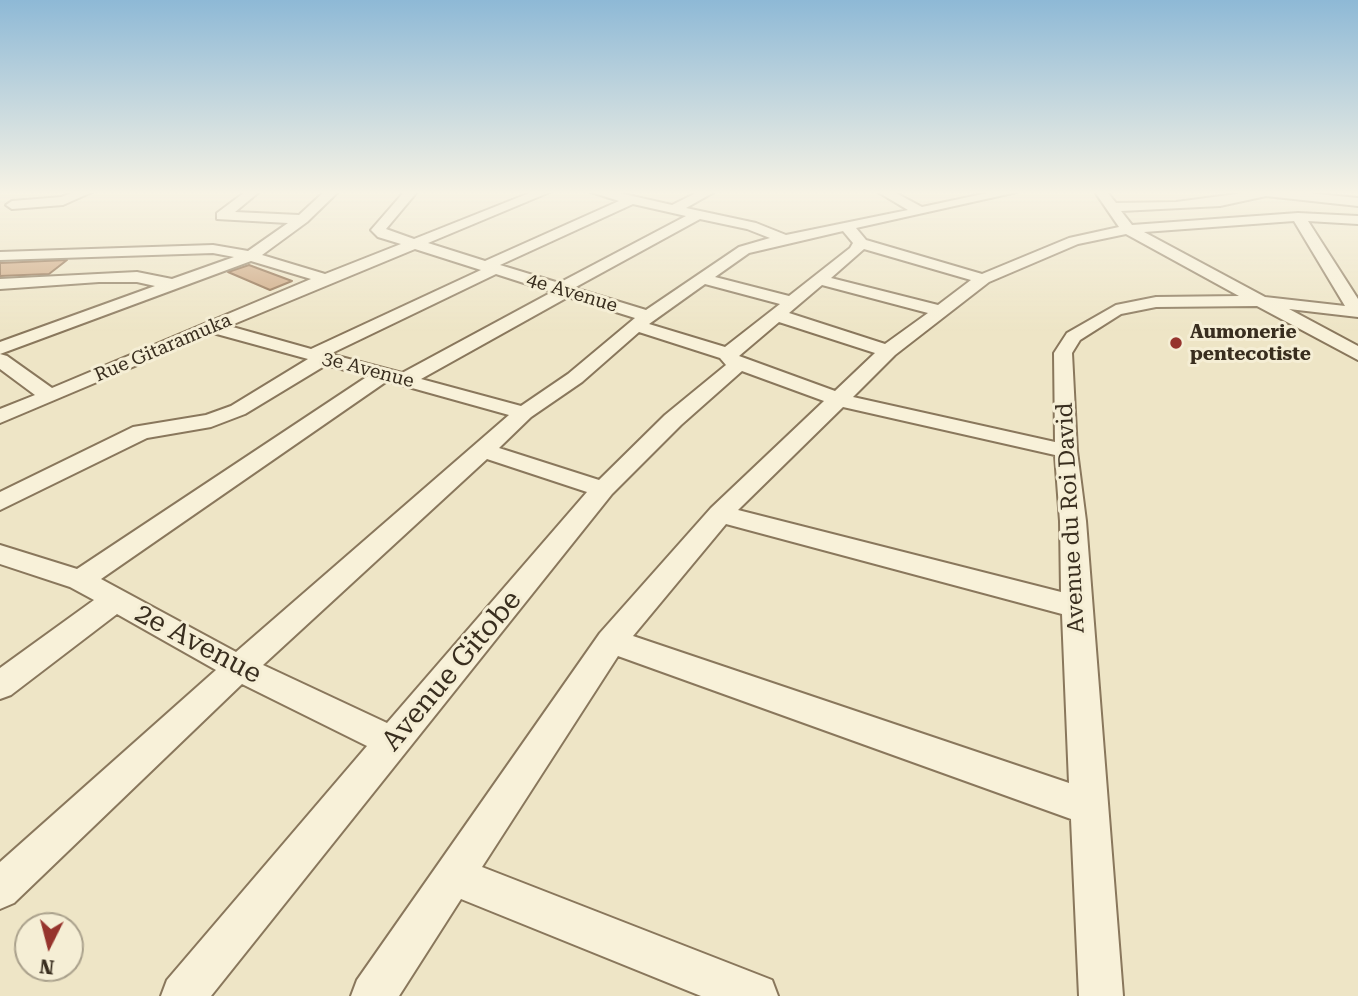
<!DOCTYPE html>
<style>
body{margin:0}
#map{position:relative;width:1358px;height:996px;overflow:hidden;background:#eee5c6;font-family:"Roboto Serif",serif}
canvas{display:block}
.north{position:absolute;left:14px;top:912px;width:70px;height:70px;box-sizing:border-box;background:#f5eed5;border:2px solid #aaa18c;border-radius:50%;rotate:186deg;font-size:19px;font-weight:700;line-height:28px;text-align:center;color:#392e1f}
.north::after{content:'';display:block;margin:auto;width:24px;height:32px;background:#96342d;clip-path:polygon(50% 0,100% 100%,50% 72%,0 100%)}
</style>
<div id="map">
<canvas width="1358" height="996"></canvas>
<div class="north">N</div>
</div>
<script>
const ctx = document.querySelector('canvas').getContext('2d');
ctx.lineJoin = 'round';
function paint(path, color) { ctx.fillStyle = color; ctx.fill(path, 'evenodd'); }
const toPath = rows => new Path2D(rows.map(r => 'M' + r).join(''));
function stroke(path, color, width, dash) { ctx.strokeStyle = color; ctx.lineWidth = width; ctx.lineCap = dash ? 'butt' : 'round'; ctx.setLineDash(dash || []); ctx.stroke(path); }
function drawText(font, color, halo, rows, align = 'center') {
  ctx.font = font + ' "Roboto Serif",serif'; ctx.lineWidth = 6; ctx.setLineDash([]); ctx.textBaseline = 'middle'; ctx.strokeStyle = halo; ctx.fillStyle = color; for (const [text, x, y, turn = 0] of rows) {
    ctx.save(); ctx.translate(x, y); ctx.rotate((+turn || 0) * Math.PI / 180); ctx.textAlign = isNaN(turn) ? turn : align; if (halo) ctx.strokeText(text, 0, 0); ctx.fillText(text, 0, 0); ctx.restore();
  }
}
const building = toPath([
 [67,260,49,274,0,276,0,263,67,260],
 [249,265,292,281,270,290,228,272,249,265]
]);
paint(building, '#cba37d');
stroke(building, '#876342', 2);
const minor = toPath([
 [74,192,92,192,63,205,12,209,6,205,12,201,61,197,74,192],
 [245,192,259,192,235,212,299,215,324,192,338,192,307,222,262,255,325,274,401,244,378,237,371,230,404,192,417,192,386,229,414,239,532,192,550,192,428,243,485,261,619,201,591,192,615,192,672,205,698,192,714,192,686,208,756,223,786,235,908,210,878,192,894,192,922,207,992,192,1017,192,856,228,866,240,982,274,1069,238,1119,227,1095,192,1107,192,1116,203,1176,202,1251,192,1298,192,1358,198,1358,206,1266,196,1220,206,1121,211,1132,225,1298,213,1358,216,1358,224,1308,221,1358,299,1358,317,1289,309,1358,346,1358,360,1257,306,1156,307,1121,314,1080,340,1072,353,1077,451,1086,521,1123,996,1079,996,1071,819,618,656,482,867,772,980,778,996,701,996,461,899,399,996,351,996,357,980,600,633,711,508,824,401,742,371,681,425,612,494,211,996,161,996,167,980,367,746,242,684,14,903,0,909,0,862,216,670,117,614,11,695,0,699,0,668,94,600,70,587,0,564,0,545,77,569,368,376,326,365,245,414,211,427,147,438,0,510,0,492,133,427,206,415,231,406,308,359,213,333,0,423,0,409,35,395,0,369,0,354,7,356,52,388,311,279,251,261,0,354,0,342,155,286,137,282,99,282,0,289,0,279,137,272,172,279,234,257,213,253,0,260,0,252,213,245,248,251,288,223,217,219,217,213,245,192],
 [633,204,686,216,559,283,500,265,633,204],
 [700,219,747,229,770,238,739,247,646,310,574,288,700,219],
 [1294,221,1345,306,1265,297,1144,232,1294,221],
 [843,231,853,243,850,248,789,296,715,277,749,253,843,231],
 [1126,234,1239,296,1156,297,1116,305,1067,333,1054,353,1055,442,853,397,895,355,989,282,1078,244,1126,234],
 [415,249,481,270,311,349,229,326,415,249],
 [864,249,971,280,938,305,831,278,864,249],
 [496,274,552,292,402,373,330,354,496,274],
 [705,284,780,304,725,347,649,324,705,284],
 [822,285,928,313,885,344,789,313,822,285],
 [568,297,635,318,568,374,521,406,421,379,568,297],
 [779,322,875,353,835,391,739,356,779,322],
 [639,332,720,358,726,365,665,415,599,480,499,448,531,417,582,382,639,332],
 [387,381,509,415,236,652,101,579,387,381],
 [843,407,1055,455,1060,521,1061,592,738,510,843,407],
 [487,459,587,492,387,723,263,665,487,459],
 [726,524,1062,614,1069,783,633,636,726,524]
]);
stroke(minor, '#89775c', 4);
paint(minor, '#f8f1d9');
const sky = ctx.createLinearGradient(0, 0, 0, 332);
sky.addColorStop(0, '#8eb9d6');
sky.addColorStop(0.58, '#f7f3e5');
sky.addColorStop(1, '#f7f3e500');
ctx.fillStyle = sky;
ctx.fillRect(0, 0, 1358, 332);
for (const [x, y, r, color] of [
 [1176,343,7,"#96342d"]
]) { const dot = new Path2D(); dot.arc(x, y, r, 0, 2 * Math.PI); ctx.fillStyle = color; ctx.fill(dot); stroke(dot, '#f5eed5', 2.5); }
drawText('19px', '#392e1f', '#f5eed5', [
 ["4e Avenue",572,293,17],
 ["Rue Gitaramuka",163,348,-23],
 ["3e Avenue",368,370,15]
]);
drawText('bold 19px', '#392e1f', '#f5eed5', [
 ["Aumonerie",1190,332],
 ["pentecotiste",1190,354]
], 'left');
drawText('23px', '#392e1f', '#f5eed5', [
 ["Avenue du Roi David",1071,518,-93]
]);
drawText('28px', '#392e1f', '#f5eed5', [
 ["2e Avenue",198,644,28],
 ["Avenue Gitobe",452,671,-50]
]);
</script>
